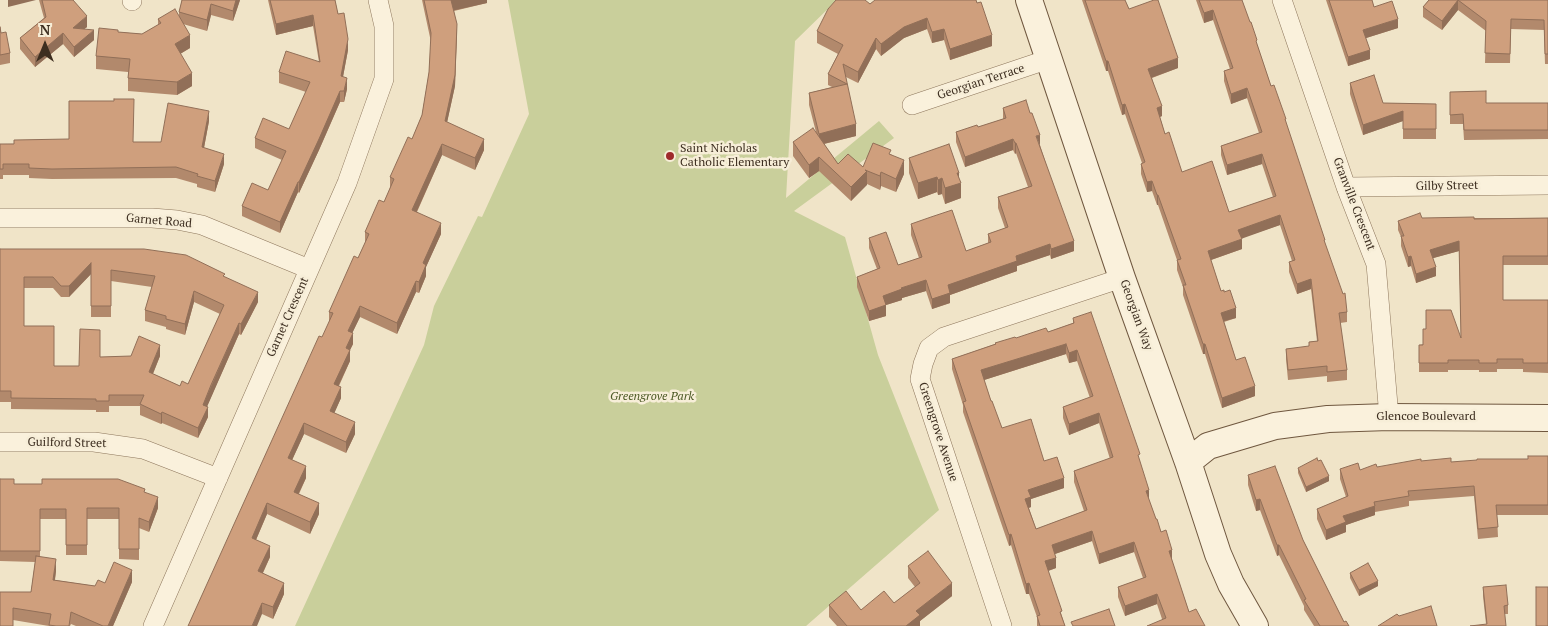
<!DOCTYPE html>
<style>
body{margin:0}
#map{position:relative;width:1548px;height:626px;overflow:hidden;background:#f0e4c8;font-family:"PT Serif",serif}
canvas{display:block}
.north{position:absolute;left:20px;top:20px;width:50px;height:50px;-webkit-text-stroke:4px #f7eed8;paint-order:stroke;rotate:0deg;font-size:14px;font-weight:700;line-height:20px;text-align:center;color:#3d2e20}
.north::after{content:'';display:block;margin:auto;width:18px;height:22px;background:#3d2e20;clip-path:polygon(50% 0,100% 100%,50% 72%,0 100%)}
</style>
<div id="map">
<canvas width="1548" height="626"></canvas>
<div class="north">N</div>
</div>
<script>
const ctx = document.querySelector('canvas').getContext('2d');
ctx.lineJoin = 'round';
function paint(path, color) { ctx.fillStyle = color; ctx.fill(path, 'evenodd'); }
const toPath = rows => new Path2D(rows.map(r => 'M' + r).join(''));
function stroke(path, color, width, dash) { ctx.strokeStyle = color; ctx.lineWidth = width; ctx.lineCap = dash ? 'butt' : 'round'; ctx.setLineDash(dash || []); ctx.stroke(path); }
function drawText(font, color, halo, rows, align = 'center') {
  ctx.font = font + ' "PT Serif",serif'; ctx.lineWidth = 5; ctx.setLineDash([]); ctx.textBaseline = 'middle'; ctx.strokeStyle = halo; ctx.fillStyle = color; for (const [text, x, y, turn = 0] of rows) {
    ctx.save(); ctx.translate(x, y); ctx.rotate((+turn || 0) * Math.PI / 180); ctx.textAlign = isNaN(turn) ? turn : align; if (halo) ctx.strokeText(text, 0, 0); ctx.fillText(text, 0, 0); ctx.restore();
  }
}
paint(toPath([
 [508,0,837,0,795,41,786,198,879,121,894,138,794,211,845,237,878,355,939,510,806,626,295,626,424,345,434,306,478,216,482,217,529,114]
]), '#c9cf9b');
const street = toPath([
 [132,0,132,1],
 [1282,0,1346,187,1376,264,1389,417],
 [912,105,1049,59],
 [1346,187,1548,185],
 [0,218,152,218,177,220,202,225,309,269],
 [0,442,94,442,143,449,218,478],
 [153,626,347,183,384,79,384,26,378,0],
 [1002,626,920,379,923,364,929,348,944,337,1122,278]
]);
const secondary = toPath([
 [1029,0,1122,278,1188,462,1218,554,1231,584,1255,626],
 [1188,462,1208,446,1275,426,1328,419,1389,417,1548,418]
]);
stroke(street, '#8d765c', 20);
stroke(secondary, '#6f573f', 28);
stroke(street, '#faf1dc', 19);
stroke(secondary, '#faf1dc', 26);
paint(toPath([
 [39,0,73,0,87,27,84,29,94,40,74,57,63,44,35,67,20,49,20,38,44,18],
 [182,0,240,0,233,21,211,15,207,31,183,24,190,48,180,54,192,86,177,95,128,91,128,72,96,69,96,56,118,32,142,34,158,25,158,19,179,16,179,12],
 [268,0,335,0,338,14,348,50,343,77,347,89,344,102,340,102,319,150,299,193,298,192,280,233,242,216,242,206,268,190,282,160,255,148,255,138,289,129,306,92,279,83,279,72,319,62,313,26,276,35],
 [422,0,487,0,487,3,454,11,457,35,455,86,447,122,484,150,475,170,442,155,417,212,441,234,426,267,426,276,419,293,416,292,397,334,360,317,352,333,353,344,350,350,350,361,339,386,341,398,334,413,355,434,346,453,304,434,292,460,306,478,299,494,319,514,310,534,267,514,256,540,270,557,263,573,284,594,273,619,262,614,188,626,329,323,329,312,358,258,365,243,365,232,384,202,390,188,390,177,412,139,422,115,429,72,431,42],
 [976,0,992,46,950,60,944,40,932,43,927,29,904,38,881,56,876,49,858,83,846,77,856,136,824,144,838,164,863,167,891,154,904,174,896,192,881,186,880,190,867,184,851,201,819,171,809,178,793,156,793,142,816,132,809,105,809,93,832,87,828,85,828,74,838,54,817,43,817,31,870,4],
 [1082,0,1125,0,1129,9,1178,68,1152,78,1162,116,1160,117,1165,134,1182,172,1229,212,1273,197,1262,164,1227,175,1221,155,1221,146,1259,133,1247,98,1231,104,1224,81,1224,71,1230,69,1213,20,1204,23,1196,0,1242,0,1271,86,1286,123,1347,312,1347,322,1340,323,1347,370,1347,380,1327,382,1327,376,1288,380,1286,359,1286,349,1309,347,1309,342,1317,341,1311,289,1297,294,1289,272,1289,262,1292,261,1280,225,1241,238,1242,249,1211,260,1221,291,1236,318,1224,322,1236,360,1255,396,1222,408,1205,354,1203,354,1183,295,1183,287,1177,270,1177,260,1158,205,1157,205,1152,191,1147,192,1141,174,1141,164,1142,163,1125,114,1122,115,1108,71,1106,71],
 [1326,0,1372,0,1374,7,1398,28,1366,38,1370,59,1348,66],
 [1428,0,1548,0,1548,64,1545,64,1544,30,1511,29,1510,63,1485,63,1486,31,1458,10,1442,30,1423,17,1423,7,1428,1],
 [0,27,1,33,10,53,10,63,0,65],
 [1350,83,1383,103,1436,104,1436,139,1403,139,1403,121,1363,135,1350,94],
 [1450,92,1486,103,1548,103,1548,139,1464,140,1463,124,1450,124],
 [1003,108,1040,145,1074,251,1051,259,1050,255,1017,266,1017,271,950,295,950,303,932,309,926,291,902,298,902,300,886,305,886,316,869,321,857,287,857,277,877,269,869,248,869,238,898,265,919,258,911,235,911,224,966,251,988,243,988,234,1005,228,998,208,998,197,1028,187,1016,153,1015,154,1013,150,965,167,956,142,956,132,978,127,1003,119],
 [209,121,204,148,224,164,215,192,197,187,197,184,176,178,52,179,29,178,29,175,3,175,3,179,0,179,0,144,161,142],
 [909,158,959,178,961,198,945,204,942,194,938,195,937,192,918,199,909,173],
 [1422,218,1548,218,1548,265,1503,265,1503,300,1548,300,1548,373,1523,372,1523,369,1497,369,1497,372,1479,372,1479,370,1448,370,1448,372,1419,372,1419,345,1461,337,1459,251,1433,258,1436,276,1416,283,1411,266,1408,267,1401,246,1401,237,1398,230,1398,221],
 [0,249,225,277,258,302,241,335,239,334,207,406,208,417,198,438,162,423,161,424,140,415,140,406,109,406,109,412,96,412,96,410,11,409,11,402,0,402],
 [91,274,91,317,111,317,111,281,152,287,145,310,145,321,166,327,166,329,185,335,194,302,220,314,188,384,180,386,153,374,160,356,100,357,79,366,54,366,24,326,24,288,53,288,61,297,69,297],
 [1073,318,1140,462,1149,500,1156,519,1172,561,1189,612,1205,626,1162,619,1157,604,1125,616,1118,597,1118,587,1143,578,1134,552,1099,564,1092,541,1055,554,1056,568,1048,571,1065,626,1037,626,1037,617,1029,594,1026,594,1011,545,1009,546,963,412,963,405,952,369,952,359,995,344,995,343,1048,332,1073,323],
 [1066,354,1069,363,1077,361,1090,398,1063,407,1063,418,1069,435,1099,423,1110,459,1074,471,1074,482,1084,511,1036,529,1029,508,1031,507,1031,499,1064,488,1044,461,1002,428,991,401,984,380],
 [1548,456,1548,515,1497,515,1498,537,1478,539,1474,496,1409,501,1409,506,1375,512,1375,515,1346,525,1346,532,1326,540,1317,519,1317,509,1346,497,1340,479,1340,469,1360,470,1421,461,1451,462,1528,459],
 [1298,468,1329,481,1306,492,1298,473],
 [1248,475,1303,540,1344,622,1349,626,1314,626,1304,610,1304,606,1279,555,1277,556,1260,510,1256,511,1248,485],
 [0,479,14,484,145,493,158,508,149,532,139,528,139,560,119,559,119,519,87,519,87,555,66,555,66,519,40,519,40,557,56,571,55,580,95,586,105,583,132,582,113,626,76,626,71,624,70,626,49,626,13,620,0,592,31,592,35,562,0,561],
 [908,566,952,596,920,621,920,626,837,626,829,617,829,605,861,610,894,603,915,587,908,578],
 [1350,573,1378,586,1359,596,1350,578],
 [1483,587,1508,605,1508,614,1505,614,1486,624,1483,596]
]), '#b2896c');
paint(toPath([
 [8,0,36,0,8,7],
 [236,0,240,0,233,21,233,11],
 [451,0,487,0,487,3,451,11],
 [1458,0,1458,10,1442,30,1442,21],
 [211,4,211,15,207,31,207,20],
 [1213,10,1213,20,1204,23,1204,13],
 [313,15,313,26,276,35,276,24],
 [87,16,87,27,73,38,73,28],
 [927,18,927,29,904,38,881,56,881,44,904,27],
 [1398,19,1398,28,1363,39,1363,30],
 [457,24,455,86,445,132,445,121],
 [944,29,944,40,932,43,932,32],
 [94,30,94,40,74,57,74,47],
 [63,33,63,44,35,67,35,57],
 [190,35,190,48,175,57,175,44],
 [992,35,992,46,950,60,950,49],
 [876,38,876,49,858,83,858,72],
 [348,39,348,50,341,87,341,76],
 [1370,50,1370,59,1348,66,1348,57],
 [1178,58,1178,68,1148,79,1148,69],
 [1106,61,1108,61,1108,71,1106,71],
 [192,73,192,86,177,95,177,82],
 [347,78,347,89,344,102,344,91],
 [1247,88,1247,98,1231,104,1231,94],
 [340,91,340,102,319,150,299,193,299,182],
 [1125,104,1125,114,1122,115,1122,105],
 [1162,106,1162,116,1157,118,1157,108],
 [209,111,209,121,202,158,202,147],
 [1403,111,1403,121,1363,135,1363,125],
 [856,124,856,136,819,145,819,134],
 [1040,135,1040,146,1036,136],
 [484,139,484,150,475,170,475,158],
 [1013,139,1013,150,965,167,965,157],
 [1015,143,1016,143,1016,153,1015,154],
 [442,144,442,155,412,222,412,210],
 [224,154,224,164,215,192,215,181],
 [1262,154,1262,164,1227,175,1227,165],
 [819,157,819,171,809,178,809,165],
 [904,160,904,174,896,192,896,179],
 [867,171,867,185,851,201,851,187],
 [881,172,881,186,880,190,880,176],
 [957,173,959,173,959,184,961,183,961,198,945,204,945,188],
 [937,177,937,192,918,199,918,183],
 [942,178,942,194,938,195,938,180],
 [1152,181,1152,191,1147,192,1147,182],
 [298,182,298,192,280,233,280,222],
 [1157,195,1158,195,1158,205,1157,205],
 [1280,215,1280,225,1238,240,1238,230],
 [441,223,441,234,426,267,426,276,419,293,419,282,423,263],
 [1242,239,1242,249,1208,261,1208,251],
 [1074,241,1074,251,1051,259,1051,249],
 [1459,241,1459,251,1430,259,1430,250],
 [1050,244,1050,255,1017,266,1017,271,950,295,950,303,932,309,932,299,948,285,1016,256],
 [1411,256,1411,266,1408,267,1408,257],
 [91,263,91,274,69,297,69,286],
 [1436,267,1436,276,1416,283,1416,274],
 [1311,279,1311,289,1297,294,1297,284],
 [926,280,926,291,902,298,902,300,886,305,886,316,869,321,869,311,883,296,901,288],
 [416,281,416,292,397,334,397,323],
 [194,291,194,302,185,335,185,324],
 [258,292,258,302,241,335,241,324],
 [360,306,360,317,348,342,348,331],
 [1236,308,1236,318,1221,322,1221,313],
 [239,323,239,334,203,416,203,405],
 [353,333,353,344,350,350,350,361,334,395,334,384,346,348],
 [1066,344,1066,354,981,381,981,370],
 [1203,344,1205,344,1205,354,1203,354],
 [160,345,160,356,149,383,149,372],
 [1077,350,1077,361,1069,363,1069,353],
 [1255,386,1255,396,1222,408,1222,398],
 [341,387,341,398,330,423,330,411],
 [208,407,208,417,198,438,198,428],
 [162,412,162,423,161,424,161,414],
 [1099,413,1099,423,1069,435,1069,424],
 [355,422,355,434,346,453,346,442],
 [304,423,304,434,288,469,288,458],
 [306,466,306,478,294,503,294,492],
 [1329,476,1329,481,1306,492,1306,487],
 [1064,478,1064,488,1031,499,1031,507,1025,509,1025,499,1028,490],
 [1149,490,1149,500,1146,491],
 [158,497,158,508,149,532,149,522],
 [1260,499,1260,510,1256,511,1256,500],
 [267,503,267,514,252,549,252,538],
 [319,503,319,514,310,534,310,522],
 [1375,506,1375,515,1346,525,1346,532,1326,540,1326,530,1343,516],
 [1092,531,1092,541,1052,555,1052,545],
 [1011,534,1011,545,1009,546,1009,535],
 [1134,542,1134,552,1099,564,1099,554],
 [1277,545,1279,545,1279,555,1277,556],
 [270,546,270,557,258,583,258,571],
 [1172,550,1172,561,1169,562,1169,551],
 [1056,558,1056,568,1045,572,1045,561],
 [56,559,56,571,53,592,53,580],
 [132,570,132,582,113,626,108,626],
 [1378,581,1378,586,1359,596,1359,590],
 [284,583,284,594,273,619,273,607],
 [952,583,952,596,920,621,920,626,906,626,916,611],
 [1029,583,1029,594,1026,594,1026,584],
 [1157,594,1157,604,1125,616,1125,606],
 [262,603,262,614,257,626,252,626]
]), '#916f58');
const building = toPath([
 [42,0,73,0,87,16,73,28,94,30,74,47,63,33,35,57,20,38,46,17,42,0],
 [182,0,236,0,233,11,211,4,207,20,179,12,182,0],
 [270,0,335,0,338,14,344,13,348,39,341,76,347,78,344,91,340,91,319,139,299,182,298,182,280,222,242,206,252,183,268,190,286,151,255,138,263,118,289,129,310,82,279,72,286,51,320,62,313,15,276,24,270,0],
 [424,0,452,0,451,0,457,24,455,75,445,121,484,139,475,158,442,144,412,210,441,223,423,263,426,265,419,282,416,281,397,323,360,306,348,331,353,333,346,348,350,350,334,384,341,387,330,411,355,422,346,442,304,423,288,458,306,466,294,492,319,503,310,522,267,503,252,538,270,546,258,571,284,583,273,607,262,603,252,626,188,626,319,336,322,337,333,313,329,312,354,256,358,258,369,234,365,232,379,200,384,202,394,179,390,177,408,137,412,139,422,115,429,72,431,33,424,0],
 [836,0,865,0,870,4,875,0,976,0,977,3,981,2,992,35,950,49,944,29,932,32,927,18,904,27,881,44,876,38,858,72,843,64,856,124,819,134,809,93,847,84,828,74,843,45,817,31,828,9,836,0],
 [1085,0,1125,0,1129,9,1154,0,1158,0,1178,58,1148,69,1162,106,1157,108,1165,134,1169,132,1182,172,1212,161,1229,212,1276,196,1262,154,1227,165,1221,146,1262,132,1247,88,1231,94,1224,71,1233,68,1213,10,1204,13,1199,0,1242,0,1250,22,1251,22,1257,40,1256,41,1271,86,1274,85,1286,119,1285,119,1325,240,1324,240,1343,294,1345,293,1347,312,1339,313,1347,370,1327,372,1327,366,1288,370,1286,349,1309,346,1309,342,1318,341,1311,279,1297,284,1289,262,1295,260,1280,215,1238,230,1242,239,1208,251,1221,291,1224,290,1224,292,1230,290,1236,308,1221,313,1236,360,1245,357,1255,386,1222,398,1205,344,1203,344,1183,285,1186,285,1177,260,1181,259,1158,195,1157,195,1152,181,1147,182,1141,164,1145,162,1125,104,1122,105,1108,61,1106,61,1085,0],
 [1329,0,1372,0,1374,7,1392,1,1398,19,1363,30,1370,50,1348,57,1329,0],
 [1429,0,1548,0,1548,54,1545,54,1544,20,1511,19,1510,54,1485,53,1486,21,1458,0,1442,21,1423,7,1429,0],
 [175,9,190,35,175,44,192,73,177,82,128,78,130,59,96,56,99,28,118,30,118,32,142,34,161,23,158,19,175,9],
 [0,27,1,33,6,32,10,53,0,55,0,27],
 [1374,75,1383,103,1436,104,1436,129,1403,129,1403,111,1363,125,1350,83,1374,75],
 [1486,91,1486,103,1548,103,1548,130,1464,130,1463,114,1450,115,1450,92,1486,91],
 [114,99,134,99,133,142,161,142,168,103,209,111,202,147,224,154,215,181,197,176,198,174,176,167,52,169,29,168,29,164,3,164,3,169,0,169,0,144,14,144,14,140,69,139,69,101,114,101,114,99],
 [1026,100,1030,113,1032,113,1040,135,1036,136,1074,241,1051,249,1050,244,1016,256,1017,261,948,285,950,293,932,299,926,280,901,288,902,289,883,296,886,305,869,311,857,277,880,268,869,238,886,232,898,265,922,257,911,224,931,217,952,210,966,251,991,242,988,234,1008,227,998,197,1032,186,1016,143,1015,143,1013,139,965,157,956,132,977,125,978,127,1006,118,1003,108,1026,100],
 [813,128,838,164,848,154,863,167,873,143,891,150,889,154,904,160,896,179,881,172,880,176,865,170,867,171,851,187,819,157,809,165,793,142,813,128],
 [949,144,959,173,957,173,961,183,945,188,942,178,938,180,937,177,918,183,909,158,949,144],
 [1420,213,1422,218,1474,217,1474,219,1548,218,1548,256,1503,256,1503,300,1548,300,1548,363,1523,363,1523,359,1497,359,1497,363,1479,363,1479,360,1448,360,1448,363,1419,363,1419,345,1423,345,1423,329,1426,329,1426,310,1451,310,1461,338,1459,241,1430,250,1436,267,1416,274,1411,256,1408,257,1401,236,1404,236,1398,221,1420,213],
 [0,249,144,249,186,255,225,274,223,276,258,292,241,324,239,323,211,385,203,405,208,407,198,428,162,412,161,414,140,404,144,395,109,395,109,401,96,401,96,399,11,398,11,391,0,391,0,249],
 [91,263,91,306,111,306,111,270,155,276,145,310,166,316,166,319,185,324,194,291,224,305,188,384,182,381,180,386,149,372,160,345,139,336,131,356,100,357,100,330,80,329,79,366,54,366,54,326,24,326,24,277,53,277,61,286,69,286,91,263],
 [1091,312,1140,454,1138,455,1149,490,1146,491,1156,519,1157,519,1161,532,1166,530,1172,550,1169,551,1189,612,1196,609,1205,626,1147,626,1166,618,1157,594,1125,606,1118,587,1146,577,1134,542,1099,554,1092,531,1052,545,1056,558,1045,561,1062,611,1060,612,1065,626,1040,626,1037,616,1040,615,1029,583,1026,584,1011,534,1009,535,963,402,966,401,952,359,996,344,995,343,1015,337,1016,338,1046,328,1048,332,1074,323,1073,318,1091,312],
 [1066,344,1069,353,1077,350,1093,396,1063,407,1069,424,1099,413,1113,457,1074,471,1087,510,1036,529,1025,499,1031,497,1028,490,1064,478,1057,457,1044,461,1031,419,1002,428,992,401,991,401,981,370,1066,344],
 [1528,456,1548,456,1548,505,1496,505,1498,527,1478,529,1474,486,1408,491,1409,496,1374,502,1375,506,1343,516,1346,522,1326,530,1317,509,1348,496,1340,469,1358,463,1360,470,1376,464,1377,467,1421,459,1421,461,1451,458,1451,462,1477,460,1477,459,1528,459,1528,456],
 [1317,458,1318,461,1321,460,1329,476,1306,487,1298,468,1317,458],
 [1275,466,1303,540,1344,622,1346,621,1349,626,1320,626,1304,600,1306,599,1279,545,1277,545,1260,499,1256,500,1248,475,1275,466],
 [0,479,14,479,14,484,42,484,42,479,118,479,145,489,144,492,158,497,149,522,139,518,139,549,119,549,119,508,87,508,87,545,66,545,66,509,40,509,40,551,0,551,0,479],
 [928,551,952,583,916,611,920,615,906,626,847,626,829,605,846,591,861,610,884,591,894,603,920,583,908,566,928,551],
 [36,556,56,559,53,580,95,586,98,580,105,583,114,562,132,570,108,626,103,626,71,612,69,626,56,626,49,625,51,614,13,608,13,626,0,626,0,592,31,592,36,556],
 [1368,563,1378,581,1359,590,1350,573,1368,563],
 [1506,585,1508,605,1504,606,1506,626,1470,626,1487,624,1483,587,1506,585],
 [1536,587,1548,587,1548,626,1536,626,1536,587],
 [1431,606,1437,626,1378,626,1397,614,1399,616,1431,606],
 [1109,609,1115,626,1073,626,1071,622,1109,609]
]);
paint(building, '#cf9f7d');
stroke(building, '#916f58', 1);
for (const [x, y, r, color] of [
 [670,156,5,"#9e2a2b"]
]) { const dot = new Path2D(); dot.arc(x, y, r, 0, 2 * Math.PI); ctx.fillStyle = color; ctx.fill(dot); stroke(dot, '#f7eed8', 2); }
drawText('12px', '#3d2e20', '#f7eed8', [
 ["Georgian Terrace",981,82,-18],
 ["Gilby Street",1447,186,-1],
 ["Granville Crescent",1354,204,69],
 ["Garnet Road",159,221,5],
 ["Georgian Way",1136,315,70],
 ["Garnet Crescent",288,317,-66],
 ["Glencoe Boulevard",1426,417],
 ["Greengrove Avenue",938,432,72],
 ["Guilford Street",67,443,1]
]);
drawText('12px', '#3d2e20', '#f7eed8', [
 ["Saint Nicholas",680,149],
 ["Catholic Elementary",680,163]
], 'left');
drawText('italic 12px', '#4d5a26', '#f7eed8', [
 ["Greengrove Park",652,397]
]);
</script>
